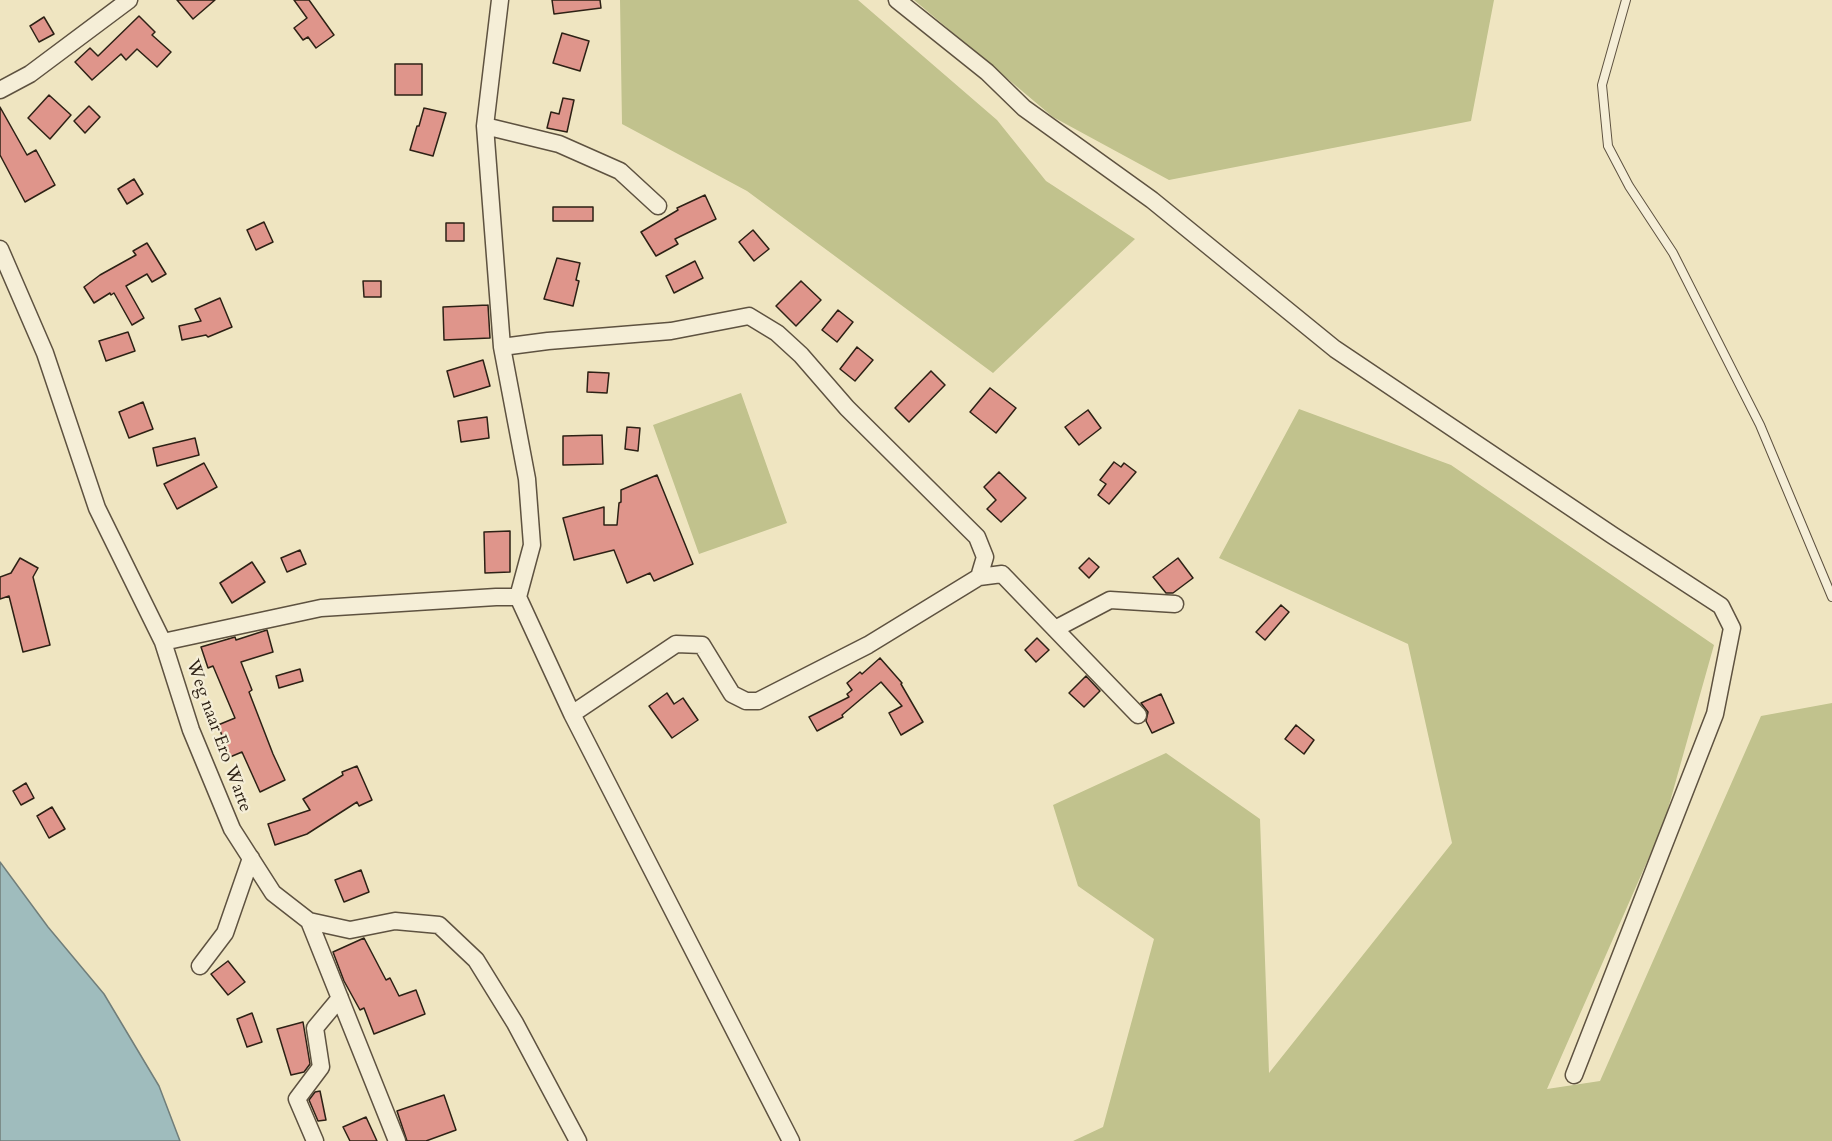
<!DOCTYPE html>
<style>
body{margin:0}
canvas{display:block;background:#efe5c1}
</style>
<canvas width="1832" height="1141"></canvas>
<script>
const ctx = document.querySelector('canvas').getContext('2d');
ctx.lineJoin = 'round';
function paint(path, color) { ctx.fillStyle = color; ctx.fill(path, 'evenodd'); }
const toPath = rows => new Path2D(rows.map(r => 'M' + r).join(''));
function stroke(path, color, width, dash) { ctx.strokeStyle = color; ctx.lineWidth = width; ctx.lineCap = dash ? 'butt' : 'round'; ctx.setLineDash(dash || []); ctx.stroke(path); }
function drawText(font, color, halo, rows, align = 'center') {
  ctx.font = font + ' Cardo,serif'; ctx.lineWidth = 4.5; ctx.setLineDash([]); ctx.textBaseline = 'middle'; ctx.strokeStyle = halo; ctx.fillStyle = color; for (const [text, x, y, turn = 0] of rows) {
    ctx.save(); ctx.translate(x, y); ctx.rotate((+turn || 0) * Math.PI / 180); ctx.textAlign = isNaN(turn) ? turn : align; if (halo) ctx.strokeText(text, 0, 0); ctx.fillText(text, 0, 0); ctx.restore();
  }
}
paint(toPath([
 [620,0,858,0,997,120,1046,181,1135,239,993,373,747,191,622,124],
 [914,0,1494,0,1471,121,1169,180,1053,117],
 [741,393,787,523,699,554,653,425],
 [1299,409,1451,465,1714,645,1664,823,1547,1089,1600,1081,1761,716,1832,703,1832,1141,1073,1141,1103,1127,1154,939,1078,886,1053,805,1166,753,1260,819,1269,1073,1452,843,1408,644,1219,558]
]), '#c1c28d');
const water = toPath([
 [0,862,48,927,104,994,159,1086,180,1141,0,1141,0,862]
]);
paint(water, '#9fbcbd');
stroke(water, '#717e7a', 1.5);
const building = toPath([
 [177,0,215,0,193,19,177,0],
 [294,0,309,0,334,35,316,48,308,37,303,40,294,28,307,18,294,0],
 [552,0,600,0,601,8,554,14,552,0],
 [139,16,155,32,152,35,171,52,157,67,137,49,126,60,121,54,92,80,75,62,90,48,98,56,139,16],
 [44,17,54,34,39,42,30,26,44,17],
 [562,33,589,41,580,71,553,63,562,33],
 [395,64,422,64,422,95,395,95,395,64],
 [49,95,71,115,50,139,28,118,49,95],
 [563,98,574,100,567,132,547,128,551,112,559,114,563,98],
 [89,106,100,117,85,133,74,121,89,106],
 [0,107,27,155,36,150,55,185,25,202,0,155,0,107],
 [424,108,446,113,433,156,410,150,417,126,419,126,424,108],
 [134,179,143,194,127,204,118,189,134,179],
 [705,195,716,219,675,239,678,244,656,256,641,232,678,210,677,208,705,195],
 [553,207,593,207,593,221,553,221,553,207],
 [264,222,273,242,256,250,247,230,264,222],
 [446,223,464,223,464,241,446,241,446,223],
 [753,230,769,249,754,261,739,242,753,230],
 [147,243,166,274,152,282,147,274,126,286,144,318,132,325,114,293,111,295,110,293,94,303,84,287,100,275,136,255,133,251,147,243],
 [557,258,580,263,576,280,579,281,573,306,544,299,557,258],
 [695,261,703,278,674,293,666,276,695,261],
 [363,281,381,281,381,297,364,297,363,281],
 [801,281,821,300,796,326,776,306,801,281],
 [220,298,232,327,208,337,206,335,182,340,179,326,201,321,195,309,220,298],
 [488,305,490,338,444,340,443,307,488,305],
 [838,310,853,322,837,342,822,330,838,310],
 [128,332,135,351,106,361,99,341,128,332],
 [857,347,873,360,855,381,840,369,857,347],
 [483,360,490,386,454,397,447,371,483,360],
 [931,371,945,385,909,422,895,408,931,371],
 [588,372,609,373,607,393,587,392,588,372],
 [990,388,1016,408,996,433,970,412,990,388],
 [143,402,153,429,129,438,119,412,143,402],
 [1088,410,1101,428,1079,445,1065,427,1088,410],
 [487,417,489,438,461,442,458,421,487,417],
 [627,427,640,428,638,451,625,449,627,427],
 [602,435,603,464,563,465,563,436,602,435],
 [195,438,199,455,157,466,153,448,195,438],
 [1114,462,1121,467,1124,463,1136,472,1109,504,1098,495,1106,484,1100,480,1114,462],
 [204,463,217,487,177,509,164,484,204,463],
 [999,472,1026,498,1001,522,987,509,996,500,984,487,999,472],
 [657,475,693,564,654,581,650,573,627,583,614,550,574,560,563,518,604,507,604,525,617,525,619,503,621,502,621,490,657,475],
 [510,531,510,572,485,573,484,532,510,531],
 [300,550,306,564,287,572,281,558,300,550],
 [20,558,38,568,33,577,50,645,23,652,9,596,0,599,0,577,11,573,20,558],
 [1089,558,1099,567,1089,578,1079,568,1089,558],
 [1178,558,1193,578,1173,593,1166,593,1153,577,1178,558],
 [252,562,265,582,232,603,220,583,252,562],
 [1281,605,1289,612,1265,640,1256,632,1281,605],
 [267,630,273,652,241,662,252,690,249,692,273,754,285,780,260,792,242,752,230,757,218,725,235,718,213,666,208,668,201,647,235,637,236,640,267,630],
 [1037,638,1049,650,1036,662,1025,650,1037,638],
 [880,658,902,683,901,684,923,722,901,735,889,713,902,706,881,682,842,715,843,717,817,731,809,717,849,697,847,694,852,690,847,683,860,672,862,674,880,658],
 [300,669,303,681,279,688,276,676,300,669],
 [1086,676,1100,691,1084,707,1069,693,1086,676],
 [667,693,674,704,683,698,698,720,672,738,649,706,667,693],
 [1161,694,1174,723,1152,733,1146,721,1148,712,1141,703,1161,694],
 [1296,725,1314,740,1304,754,1285,739,1296,725],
 [357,766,372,800,359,806,357,802,307,834,275,845,268,824,310,810,303,799,343,775,342,772,357,766],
 [26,783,34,798,21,805,13,791,26,783],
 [52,807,65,829,49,838,37,816,52,807],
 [361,870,369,892,344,902,335,880,361,870],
 [364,938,386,980,390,978,399,996,416,990,425,1014,374,1034,364,1008,360,1010,344,981,333,952,364,938],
 [228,961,245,982,228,995,211,974,228,961],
 [252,1013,262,1042,247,1047,237,1019,252,1013],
 [303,1022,310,1064,304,1072,291,1075,277,1029,303,1022],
 [320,1091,326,1120,318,1121,309,1100,315,1092,320,1091],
 [444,1095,456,1130,426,1141,407,1141,397,1111,444,1095],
 [366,1117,377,1141,350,1141,343,1127,366,1117]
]);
paint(building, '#df958b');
stroke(building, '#2d2115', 1.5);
const lane = toPath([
 [1626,0,1602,85,1608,146,1629,186,1673,253,1760,425,1832,597]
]);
const street = toPath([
 [500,0,485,126,502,347,527,479,532,545,518,597,572,714,791,1141],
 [897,0,987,72,1024,108,1152,200,1335,349,1612,535,1721,606,1732,628,1715,714,1574,1075],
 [0,90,30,74,129,0],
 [485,126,559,144,620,171,658,206],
 [0,249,45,353,97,508,163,642,191,730,232,829,273,893,309,921,350,930,395,921,439,925,476,960,515,1023,578,1141],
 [502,347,548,341,671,331,749,316,777,333,801,355,847,408,977,537,985,557,979,577,1002,574,1138,715],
 [1055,629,1110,600,1175,604],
 [163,642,321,608,496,597,518,597],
 [572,714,676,644,702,645,732,694,746,701,758,701,868,645,979,577],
 [309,921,397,1141],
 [200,966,225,933,251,858],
 [315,1141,297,1099,321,1067,315,1028,340,998]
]);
stroke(lane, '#5e5240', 10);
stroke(street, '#5e5240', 19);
stroke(lane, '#f5eed7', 8);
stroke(street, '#f5eed7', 16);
drawText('18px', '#2d2115', '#f5eed7', [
 ["Weg naar Ero Warte",218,736,70]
]);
</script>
